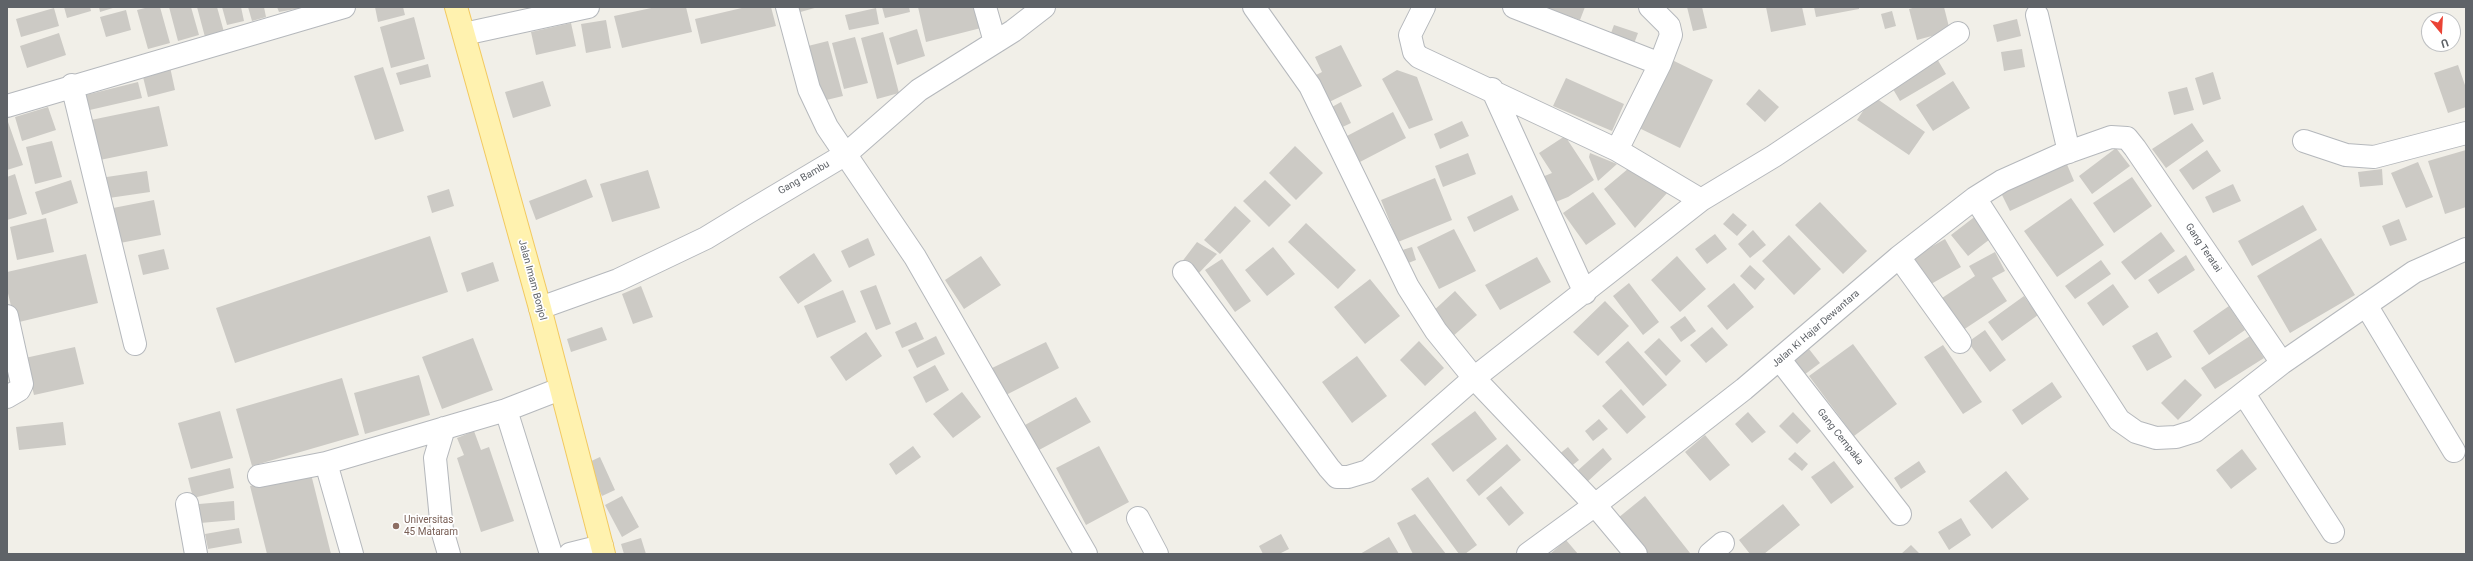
<!DOCTYPE html>
<style>
body{margin:0}
#map{position:relative;width:2473px;height:561px;overflow:hidden;background:#f1efe8;font-family:Roboto,sans-serif}
canvas{display:block}
.frame{position:absolute;inset:0;border:8px solid #5f6368;pointer-events:none}
.north{position:absolute;left:2421px;top:12px;width:40px;height:40px;box-sizing:border-box;background:#fff;border:1px solid #bfc1c3;border-radius:50%;rotate:162deg;font-size:11px;font-weight:700;line-height:16px;text-align:center;color:#5f6368}
.north::after{content:'';display:block;margin:auto;width:14px;height:18px;background:#ea4335;clip-path:polygon(50% 0,100% 100%,50% 72%,0 100%)}
</style>
<div id="map">
<canvas width="2473" height="561"></canvas>
<div class="frame"></div>
<div class="north">U</div>
</div>
<script>
const ctx = document.querySelector('canvas').getContext('2d');
ctx.lineJoin = 'round';
function paint(path, color) { ctx.fillStyle = color; ctx.fill(path, 'evenodd'); }
const toPath = rows => new Path2D(rows.map(r => 'M' + r).join(''));
function stroke(path, color, width, dash) { ctx.strokeStyle = color; ctx.lineWidth = width; ctx.lineCap = dash ? 'butt' : 'round'; ctx.setLineDash(dash || []); ctx.stroke(path); }
function drawText(font, color, halo, rows, align = 'center') {
  ctx.font = font + ' Roboto,sans-serif'; ctx.lineWidth = 3.5; ctx.setLineDash([]); ctx.textBaseline = 'middle'; ctx.strokeStyle = halo; ctx.fillStyle = color; for (const [text, x, y, turn = 0] of rows) {
    ctx.save(); ctx.translate(x, y); ctx.rotate((+turn || 0) * Math.PI / 180); ctx.textAlign = isNaN(turn) ? turn : align; if (halo) ctx.strokeText(text, 0, 0); ctx.fillText(text, 0, 0); ctx.restore();
  }
}
paint(toPath([
 [64,7,90,7,91,11,67,18],
 [99,7,116,7,100,12],
 [149,7,160,7,170,43,148,49,137,10],
 [169,7,191,7,199,35,178,41],
 [197,7,217,7,224,32,205,37],
 [222,7,241,7,244,21,227,25],
 [248,7,264,7,266,17,252,21],
 [277,7,301,7,301,8,279,12],
 [375,7,403,7,405,15,378,22],
 [656,7,686,7,692,32,622,48,614,16],
 [746,7,771,7,776,26,701,44,695,19],
 [795,7,818,7,797,13],
 [882,7,909,7,910,12,885,18],
 [918,7,976,7,981,28,926,42],
 [1541,7,1585,7,1580,20],
 [1687,7,1702,7,1707,28,1693,31],
 [1766,7,1802,7,1806,25,1771,32],
 [1814,7,1859,7,1859,9,1816,17],
 [1916,7,1944,7,1950,31,1917,40,1909,9],
 [54,8,59,26,21,37,16,19],
 [876,8,879,24,849,30,845,15],
 [126,10,131,30,106,37,100,17],
 [1892,11,1896,26,1885,29,1881,14],
 [414,17,425,59,391,68,380,27],
 [2017,19,2021,36,1997,42,1993,25],
 [606,20,611,48,586,53,581,24],
 [571,23,576,46,536,55,531,32],
 [1614,25,1638,33,1632,49,1608,41],
 [917,29,925,56,897,65,889,38],
 [883,32,899,93,877,99,861,38],
 [59,33,66,55,27,68,20,46],
 [855,37,868,83,844,89,832,43],
 [828,41,843,96,818,102,804,47],
 [1341,45,1362,86,1321,106,1308,79,1322,72,1315,57],
 [2022,49,2025,67,2004,71,2001,52],
 [1936,57,1946,74,1900,101,1890,84],
 [1668,58,1713,80,1680,148,1635,126],
 [428,64,431,77,400,85,396,73],
 [2458,65,2466,88,2466,107,2448,113,2434,73],
 [170,67,175,90,148,97,142,73],
 [383,67,404,131,375,140,354,76],
 [1397,70,1417,77,1433,120,1409,129,1382,79],
 [2213,72,2221,99,2203,105,2195,78],
 [1566,78,1624,104,1612,131,1553,106],
 [543,81,551,106,513,118,505,92],
 [1953,81,1970,108,1933,131,1916,105],
 [138,82,142,98,81,112,78,97],
 [2187,87,2194,110,2174,115,2168,92],
 [1759,89,1779,107,1765,122,1746,104],
 [1873,96,1925,132,1909,155,1857,120],
 [1341,102,1351,123,1332,132,1323,112],
 [159,106,168,146,95,161,86,121],
 [48,107,56,130,22,141,15,117],
 [1393,112,1406,138,1358,163,1345,137],
 [7,119,23,165,7,170],
 [1462,121,1469,136,1440,149,1434,134],
 [2192,123,2204,141,2166,168,2152,149],
 [1565,136,1594,180,1568,197,1548,205,1537,179,1552,173,1539,153],
 [52,141,62,177,35,184,26,147],
 [1295,146,1323,173,1296,200,1269,173],
 [2116,148,2130,166,2092,194,2079,176],
 [2207,150,2221,171,2193,190,2179,170],
 [2466,150,2466,207,2445,214,2428,161],
 [1468,153,1476,174,1443,187,1435,166],
 [1590,153,1617,164,1598,181,1589,157],
 [2066,162,2074,181,2010,211,2001,193],
 [2418,162,2433,197,2406,208,2391,173],
 [1629,168,1668,192,1635,228,1604,189],
 [2382,169,2383,185,2360,187,2358,172],
 [648,170,660,208,612,222,600,184],
 [147,171,150,192,102,199,100,178],
 [15,174,27,214,7,220,7,177],
 [2132,177,2152,206,2114,233,2093,203],
 [1435,178,1452,220,1398,242,1381,200],
 [586,179,593,197,536,220,529,201],
 [71,180,78,203,42,215,35,192],
 [1265,180,1291,205,1269,227,1243,201],
 [2233,184,2241,201,2213,213,2205,197],
 [449,189,454,206,432,213,427,196],
 [1593,192,1616,224,1586,245,1563,213],
 [1512,195,1519,210,1474,232,1467,217],
 [2071,198,2104,245,2057,277,2024,231],
 [154,200,161,235,115,244,108,209],
 [1820,202,1867,251,1843,274,1795,225],
 [2303,205,2317,230,2252,266,2238,241],
 [1235,206,1251,221,1220,254,1204,240],
 [1733,213,1747,225,1737,236,1723,224],
 [1977,215,1994,236,1968,256,1951,235],
 [46,218,54,252,17,260,10,227],
 [2399,219,2407,240,2390,246,2382,226],
 [1306,223,1356,270,1338,289,1288,242],
 [1454,229,1476,271,1439,289,1417,247],
 [1753,230,1766,245,1750,258,1738,244],
 [2161,232,2175,251,2135,280,2121,262],
 [1715,234,1727,249,1707,264,1695,249],
 [1789,235,1821,269,1794,295,1762,261],
 [430,236,448,292,235,363,216,308],
 [868,238,875,255,849,268,841,251],
 [2321,238,2355,295,2290,333,2257,276],
 [1945,239,1961,267,1924,288,1908,260],
 [1197,242,1217,254,1198,274,1181,263],
 [1273,247,1295,274,1267,296,1245,270],
 [1412,247,1416,260,1398,267,1393,253],
 [164,249,169,269,143,275,138,255],
 [1995,252,2005,271,1992,278,2007,301,1957,334,1936,302,1975,276,1969,266],
 [814,253,832,281,798,304,779,277],
 [86,254,98,303,15,323,7,289,7,272],
 [2186,255,2195,270,2158,294,2148,280],
 [981,256,1001,285,964,309,945,280],
 [1677,256,1706,289,1680,312,1651,280],
 [1537,257,1551,282,1500,310,1485,285],
 [1222,259,1251,301,1235,312,1205,270],
 [2101,260,2111,274,2075,299,2065,286],
 [493,262,499,281,467,292,461,273],
 [1750,265,1765,279,1755,290,1740,276],
 [1370,279,1400,316,1365,344,1334,307],
 [1629,283,1659,322,1643,335,1613,296],
 [1734,283,1754,307,1727,330,1707,306],
 [2113,284,2129,307,2103,326,2087,303],
 [876,285,891,324,876,330,860,291],
 [641,286,653,317,633,324,622,294],
 [843,290,856,322,817,338,804,306],
 [1455,291,1477,315,1452,337,1431,313],
 [2024,296,2038,315,2002,341,1988,322],
 [1605,301,1629,326,1598,356,1573,332],
 [2229,306,2245,330,2209,355,2193,331],
 [1685,316,1696,331,1681,342,1670,327],
 [916,322,924,339,902,348,895,332],
 [602,327,607,340,571,352,567,339],
 [1712,327,1728,345,1706,363,1690,345],
 [1985,330,2006,360,1990,372,1968,342],
 [866,332,882,356,846,381,830,357],
 [2157,332,2172,357,2147,371,2132,346],
 [936,336,945,354,917,368,908,350],
 [2250,336,2264,358,2215,389,2201,368],
 [473,338,493,390,442,409,422,357],
 [1659,338,1681,361,1666,376,1644,352],
 [1419,341,1444,368,1425,386,1400,360],
 [1628,341,1667,385,1643,406,1605,362],
 [1046,342,1059,368,1004,396,990,369],
 [1853,344,1897,404,1854,436,1809,376],
 [1943,345,1982,402,1963,414,1924,357],
 [75,347,84,384,34,395,25,358],
 [1809,349,1820,363,1804,375,1794,362],
 [1357,356,1387,396,1352,423,1322,382],
 [935,365,949,390,926,403,913,377],
 [419,375,430,415,365,434,354,393],
 [342,378,359,435,252,466,236,409],
 [2185,379,2202,395,2178,420,2161,403],
 [2052,382,2062,397,2022,425,2012,410],
 [1621,389,1646,417,1627,434,1602,406],
 [962,392,981,417,953,438,933,414],
 [1076,397,1091,422,1039,450,1025,425],
 [220,411,233,458,191,469,178,423],
 [1475,411,1497,439,1453,472,1431,444],
 [1748,412,1766,432,1752,443,1735,424],
 [1793,412,1811,431,1797,444,1779,426],
 [1599,419,1608,429,1593,441,1585,431],
 [63,422,66,445,19,450,16,427],
 [474,431,481,450,489,447,514,521,481,532,457,458,464,455,457,438],
 [1705,435,1730,465,1710,481,1685,452],
 [1507,444,1521,460,1479,496,1466,480],
 [913,446,921,457,896,475,889,464],
 [1099,446,1129,502,1086,525,1056,468],
 [1568,447,1579,460,1569,468,1558,455],
 [1603,448,1612,459,1586,483,1576,472],
 [2242,449,2257,469,2231,489,2216,470],
 [1795,452,1808,464,1802,471,1788,459],
 [600,457,615,490,602,496,587,463],
 [1834,461,1854,487,1831,504,1811,477],
 [1919,461,1926,472,1901,489,1894,478],
 [230,468,234,488,193,498,188,478],
 [310,470,331,554,267,554,250,486],
 [2006,471,2029,499,1992,529,1969,501],
 [1428,477,1477,545,1465,554,1459,554,1411,489],
 [1501,486,1524,513,1509,526,1486,498],
 [622,496,639,527,622,537,605,505],
 [1645,496,1690,553,1688,554,1646,554,1618,518],
 [234,501,235,520,200,523,199,504],
 [1783,504,1800,525,1764,554,1750,554,1739,540],
 [1415,514,1446,554,1413,554,1397,523],
 [1961,518,1971,535,1949,550,1938,532],
 [239,528,242,543,208,549,205,534],
 [1281,534,1289,549,1279,554,1263,554,1259,546],
 [1389,537,1399,554,1360,554],
 [641,538,646,554,624,554,621,544],
 [1566,540,1578,554,1550,554],
 [1911,545,1920,554,1901,554]
]), '#cccac5');
const minor = toPath([
 [787,7,809,89,827,127,915,257,1086,554],
 [985,7,995,42],
 [1254,7,1310,86,1408,287,1436,331,1474,378,1595,505,1636,554],
 [1424,7,1410,35,1414,52,1419,57,1617,150,1701,200],
 [1514,7,1660,64],
 [2037,15,2069,152],
 [464,34,588,7],
 [72,85,135,344],
 [1492,89,1585,293],
 [7,106,344,7],
 [2304,141,2346,155,2374,157,2466,133],
 [1617,150,1660,64,1671,35,1669,26,1650,7],
 [1975,198,2119,420,2136,432,2156,438,2176,437,2195,431,2282,363,2414,272,2466,249],
 [1899,257,1960,342],
 [1184,272,1329,468,1337,477,1348,477,1368,471,1474,378,1701,200,1774,156,1958,33],
 [2366,305,2454,451],
 [540,308,618,280,706,238,747,213,846,154,919,90,1013,31,1044,7],
 [7,316,22,384,19,390,7,397],
 [1780,360,1900,514],
 [2244,394,2333,532],
 [506,410,551,554],
 [444,428,435,458,442,530,449,554],
 [259,476,326,463],
 [187,504,196,554],
 [1138,518,1157,554],
 [352,554,326,463,506,410,560,389],
 [570,554,602,546],
 [1528,554,1595,505,1744,389,1899,257,1975,198,2002,181,2060,155,2111,137,2127,138,2135,148,2282,363],
 [1710,554,1723,543]
]);
const major = toPath([
 [456,7,540,308,604,554]
]);
stroke(minor, '#b5b8bc', 24);
stroke(major, '#f2c960', 24);
stroke(minor, '#fff', 22);
stroke(major, '#fff2af', 22);
for (const [x, y, r, color] of [
 [396,526,4,"#8d6e63"]
]) { const dot = new Path2D(); dot.arc(x, y, r, 0, 2 * Math.PI); ctx.fillStyle = color; ctx.fill(dot); stroke(dot, '#fff', 1.5); }
drawText('10px', '#5f6368', '#fff', [
 ["Gang Bambu",804,178,-30],
 ["Gang Teratai",2203,248,56],
 ["Jalan Imam Bonjol",532,280,75],
 ["Jalan Ki Hajar Dewantara",1816,329,-41],
 ["Gang Cempaka",1840,437,52]
]);
drawText('10px', '#785e54', '#fff', [
 ["Universitas",404,520],
 ["45 Mataram",404,532]
], 'left');
</script>
